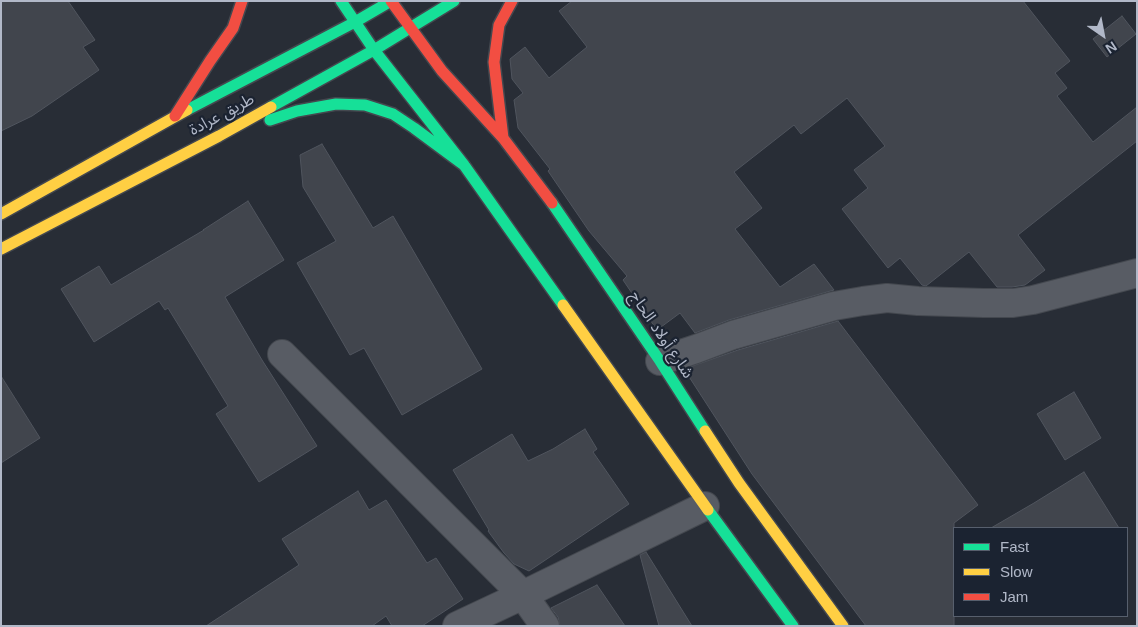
<!DOCTYPE html>
<meta charset="utf-8">
<style>
body{margin:0}
#map{position:relative;width:1138px;height:627px;overflow:hidden;background:#282d36;font-family:Helvetica,sans-serif}
canvas{display:block}
.frame{position:absolute;inset:0;border:2px solid #b1b8c8;pointer-events:none}
.legend{position:absolute;left:953px;top:527px;width:175px;height:90px;box-sizing:border-box;background:#1b2331;border:1px solid #575f6d;margin:0;padding:6px 9px;list-style:none;font-size:15px;color:#b1b8c8}
.legend li{display:flex;align-items:center;gap:10px;height:25px}
.legend b{width:25px;border:1px solid #575f6d}
.north{position:absolute;left:1078px;top:10px;width:50px;height:50px;-webkit-text-stroke:4px #1b2331;paint-order:stroke;rotate:147deg;font-size:14px;font-weight:700;line-height:20px;text-align:center;color:#b1b8c8}
.north::after{content:'';display:block;margin:auto;width:18px;height:22px;background:#b1b8c8;clip-path:polygon(50% 0,100% 100%,50% 72%,0 100%)}
</style>
<div id="map">
<canvas width="1138" height="627"></canvas>
<div class="frame"></div>
<ul class="legend">
<li><b style="height:6px;background:#16e098"></b>Fast</li>
<li><b style="height:6px;background:#ffcf43"></b>Slow</li>
<li><b style="height:6px;background:#f24e42"></b>Jam</li>
</ul>
<div class="north">N</div>
</div>
<script>
const ctx = document.querySelector('canvas').getContext('2d');
ctx.lineJoin = 'round';
function paint(path, color) { ctx.fillStyle = color; ctx.fill(path, 'evenodd'); }
const toPath = rows => new Path2D(rows.map(r => 'M' + r).join(''));
function stroke(path, color, width, dash) { ctx.strokeStyle = color; ctx.lineWidth = width; ctx.lineCap = dash ? 'butt' : 'round'; ctx.setLineDash(dash || []); ctx.stroke(path); }
function drawText(font, color, halo, rows, align = 'center') {
  ctx.font = font + ' Helvetica,"Noto Sans Arabic",sans-serif'; ctx.lineWidth = 4.5; ctx.setLineDash([]); ctx.textBaseline = 'middle'; ctx.strokeStyle = halo; ctx.fillStyle = color; for (const [text, x, y, turn = 0] of rows) {
    ctx.save(); ctx.translate(x, y); ctx.rotate((+turn || 0) * Math.PI / 180); ctx.textAlign = isNaN(turn) ? turn : align; if (halo) ctx.strokeText(text, 0, 0); ctx.fillText(text, 0, 0); ctx.restore();
  }
}
const building = toPath([
 [1,1,68,1,95,40,83,47,99,70,32,116,1,131,1,1],
 [572,1,1023,1,1070,61,1055,73,1067,88,1057,96,1093,142,1137,107,1137,141,1018,235,1045,270,1025,285,1012,287,997,287,969,252,926,286,922,285,900,258,888,268,842,209,868,188,854,170,885,146,847,98,801,134,794,125,734,172,762,208,735,229,780,287,814,264,834,290,729,320,695,333,680,313,657,330,623,280,627,276,589,231,548,171,550,169,518,128,514,100,523,93,512,79,510,59,525,47,549,78,587,47,559,11,572,1],
 [1122,16,1136,34,1107,57,1093,39,1122,16],
 [322,144,373,228,393,216,482,369,402,415,364,348,350,355,297,263,336,241,303,187,300,155,322,144],
 [248,201,284,260,225,297,262,360,317,446,259,482,216,414,228,406,168,308,165,310,159,301,94,342,61,289,99,266,111,285,204,230,203,230,248,201],
 [838,321,978,505,954,523,954,626,866,626,752,474,684,369,738,350,838,321],
 [1,376,40,438,1,463,1,376],
 [1074,392,1101,438,1065,460,1037,414,1074,392],
 [585,429,597,449,593,452,629,504,529,571,514,564,504,553,488,531,489,530,453,470,512,434,528,461,553,449,585,429],
 [1084,472,1119,528,991,528,1034,503,1084,472],
 [358,491,369,510,386,500,427,563,436,558,463,599,422,626,392,626,386,616,372,626,206,626,299,565,282,539,358,491],
 [646,552,692,626,659,626,640,555,646,552],
 [597,585,625,626,560,626,558,617,551,608,597,585]
]);
paint(building, '#41454d');
stroke(building, '#50555e', 1);
const street = toPath([
 [282,354,523,595,545,626],
 [660,361,696,349,733,335,834,306,863,301,887,298,918,301,984,303,1013,303,1033,300,1137,273],
 [457,626,523,595,705,506]
]);
const fast = toPath([
 [341,1,374,50,464,165,563,305],
 [271,107,374,50,454,1],
 [187,110,355,22,391,1],
 [270,120,297,111,336,104,365,105,393,114,414,128,464,165],
 [552,203,660,361,705,431],
 [708,510,793,626]
]);
const slow = toPath([
 [1,214,187,110],
 [1,249,219,136,271,107],
 [563,305,708,510],
 [705,431,739,483,843,626]
]);
const jam = toPath([
 [391,1,442,71,503,138,552,203],
 [175,116,210,61,233,28,242,1],
 [503,138,494,62,499,25,512,1]
]);
stroke(street, '#44484f', 30);
stroke(fast, '#44484f', 14);
stroke(slow, '#44484f', 14);
stroke(jam, '#44484f', 14);
stroke(street, '#585c64', 28);
stroke(fast, '#16e098', 11);
stroke(slow, '#ffcf43', 11);
stroke(jam, '#f24e42', 11);
drawText('16px', '#b1b8c8', '#1b2331', [
 ["طريق عرادة",222,115,-28],
 ["شارع أولاد الحاج",661,335,56]
]);
</script>
